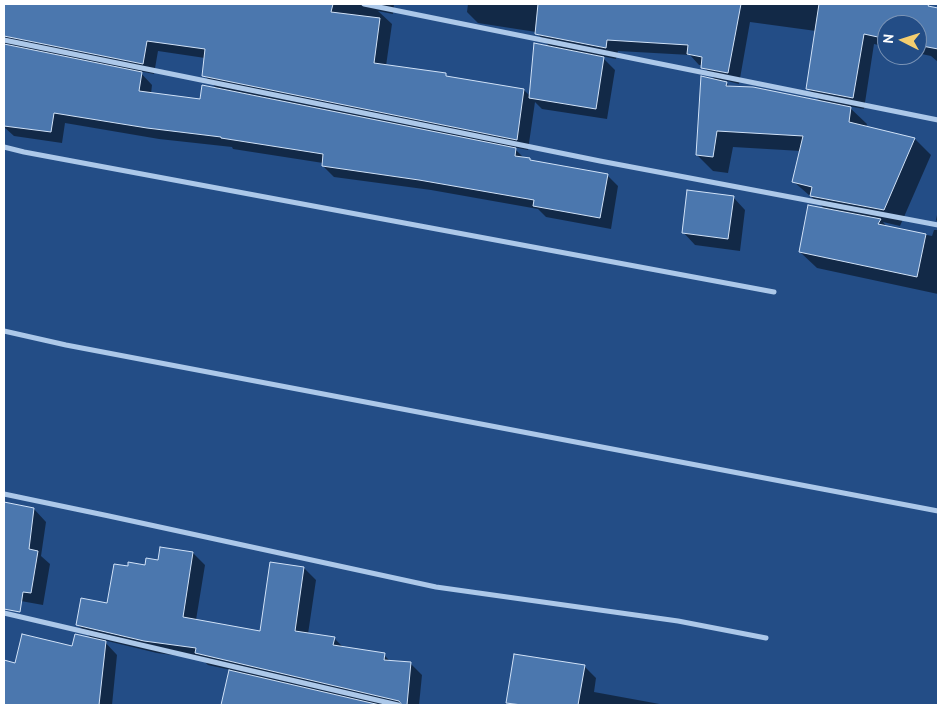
<!DOCTYPE html>
<style>
body{margin:0}
#map{position:relative;width:942px;height:709px;overflow:hidden;background:#234d86;font-family:"PT Sans",sans-serif}
canvas{display:block}
.frame{position:absolute;inset:0;border:5px solid #fff;pointer-events:none}
.north{position:absolute;left:877px;top:15px;width:50px;height:50px;box-sizing:border-box;background:#234d86;border:1px solid #7b94b6;border-radius:50%;rotate:275deg;font-size:14px;font-weight:700;line-height:20px;text-align:center;color:#fff}
.north::after{content:'';display:block;margin:auto;width:18px;height:22px;background:#f4ce6f;clip-path:polygon(50% 0,100% 100%,50% 72%,0 100%)}
</style>
<div id="map">
<canvas width="942" height="709"></canvas>
<div class="frame"></div>
<div class="north">N</div>
</div>
<script>
const ctx = document.querySelector('canvas').getContext('2d');
ctx.lineJoin = 'round';
function paint(path, color) { ctx.fillStyle = color; ctx.fill(path, 'evenodd'); }
const toPath = rows => new Path2D(rows.map(r => 'M' + r).join(''));
function stroke(path, color, width, dash) { ctx.strokeStyle = color; ctx.lineWidth = width; ctx.lineCap = dash ? 'butt' : 'round'; ctx.setLineDash(dash || []); ctx.stroke(path); }
paint(toPath([
 [4,4,82,7,83,4,394,4,393,14,378,11,392,24,386,66,445,75,448,78,524,90,531,97,550,47,536,32,478,23,467,12,468,4,928,5,931,8,938,9,938,62,931,56,917,53,917,25,887,25,887,47,874,44,864,109,848,106,867,124,866,127,915,139,931,155,900,226,883,222,887,227,932,236,934,230,938,230,938,294,817,268,800,252,825,209,794,182,801,151,733,147,728,173,713,171,697,155,716,81,702,65,699,65,690,55,618,51,616,59,601,56,615,70,607,119,542,109,535,102,528,150,513,147,525,159,532,162,607,175,618,186,611,229,546,217,538,209,431,190,334,177,323,166,323,163,233,149,232,147,159,139,65,123,62,143,14,136,4,127,6,92,4,92],
 [750,22,816,31,807,88,821,102,730,87,723,80,739,84],
 [158,51,205,58,204,75,217,89,202,100,151,94,152,85,139,71,154,74],
 [733,197,745,210,740,251,695,245,683,232],
 [938,210,938,222,936,220],
 [4,503,34,509,46,522,41,556,50,564,43,605,4,598],
 [193,553,205,565,196,620,261,632,304,568,316,580,308,634,334,638,344,648,384,655,391,662,410,663,422,675,419,705,223,705,231,670,208,665,202,659,157,653,103,640,117,655,112,705,7,705,9,697,4,695,4,662,16,665,73,648,92,639,78,625,108,604,129,568,146,566,159,561],
 [584,666,596,678,594,692,665,705,511,705,508,702]
]), '#0007');
const building = toPath([
 [4,4,333,4,331,12,380,18,374,63,446,73,446,76,524,89,517,140,202,76,205,49,147,41,143,64,4,36,4,4],
 [538,4,741,4,728,73,701,68,702,57,687,54,688,45,607,40,606,48,535,34,538,4],
 [819,4,929,4,928,6,938,8,938,49,917,45,917,25,887,25,887,39,864,34,853,98,806,89,819,4],
 [534,43,604,57,596,109,529,98,534,43],
 [4,44,142,72,139,91,200,99,202,85,516,148,515,156,530,158,530,160,608,174,600,218,533,206,534,200,419,180,322,166,323,154,221,138,221,137,147,128,54,113,51,132,4,126,4,44],
 [701,76,727,82,726,86,753,87,851,107,849,122,915,138,884,210,810,196,812,187,792,182,803,136,717,131,713,157,696,155,701,76],
 [687,190,734,196,728,239,682,233,687,190],
 [808,205,881,219,878,224,926,234,917,277,799,252,808,205],
 [4,502,34,508,29,549,38,551,31,593,23,592,20,612,4,609,4,502],
 [160,547,193,552,183,617,260,631,270,562,304,567,295,631,335,637,333,645,385,653,384,660,411,662,407,705,402,705,399,701,195,653,196,648,144,641,76,625,81,598,107,603,114,564,128,566,128,562,145,565,146,558,158,560,160,547],
 [22,634,72,646,75,634,106,641,99,705,4,705,4,660,15,663,22,634],
 [514,654,585,665,578,705,522,705,506,703,514,654],
 [229,670,380,705,221,705,229,670]
]);
paint(building, '#4b77ae');
stroke(building, '#d1e2f7', 1);
stroke(toPath([
 [364,4,938,120],
 [4,40,600,161,938,225],
 [4,147,24,152,774,292],
 [4,331,66,345,938,511],
 [4,494,109,516,436,587,678,621,766,638],
 [4,613,398,705]
]), '#acc8e9', 5);
</script>
